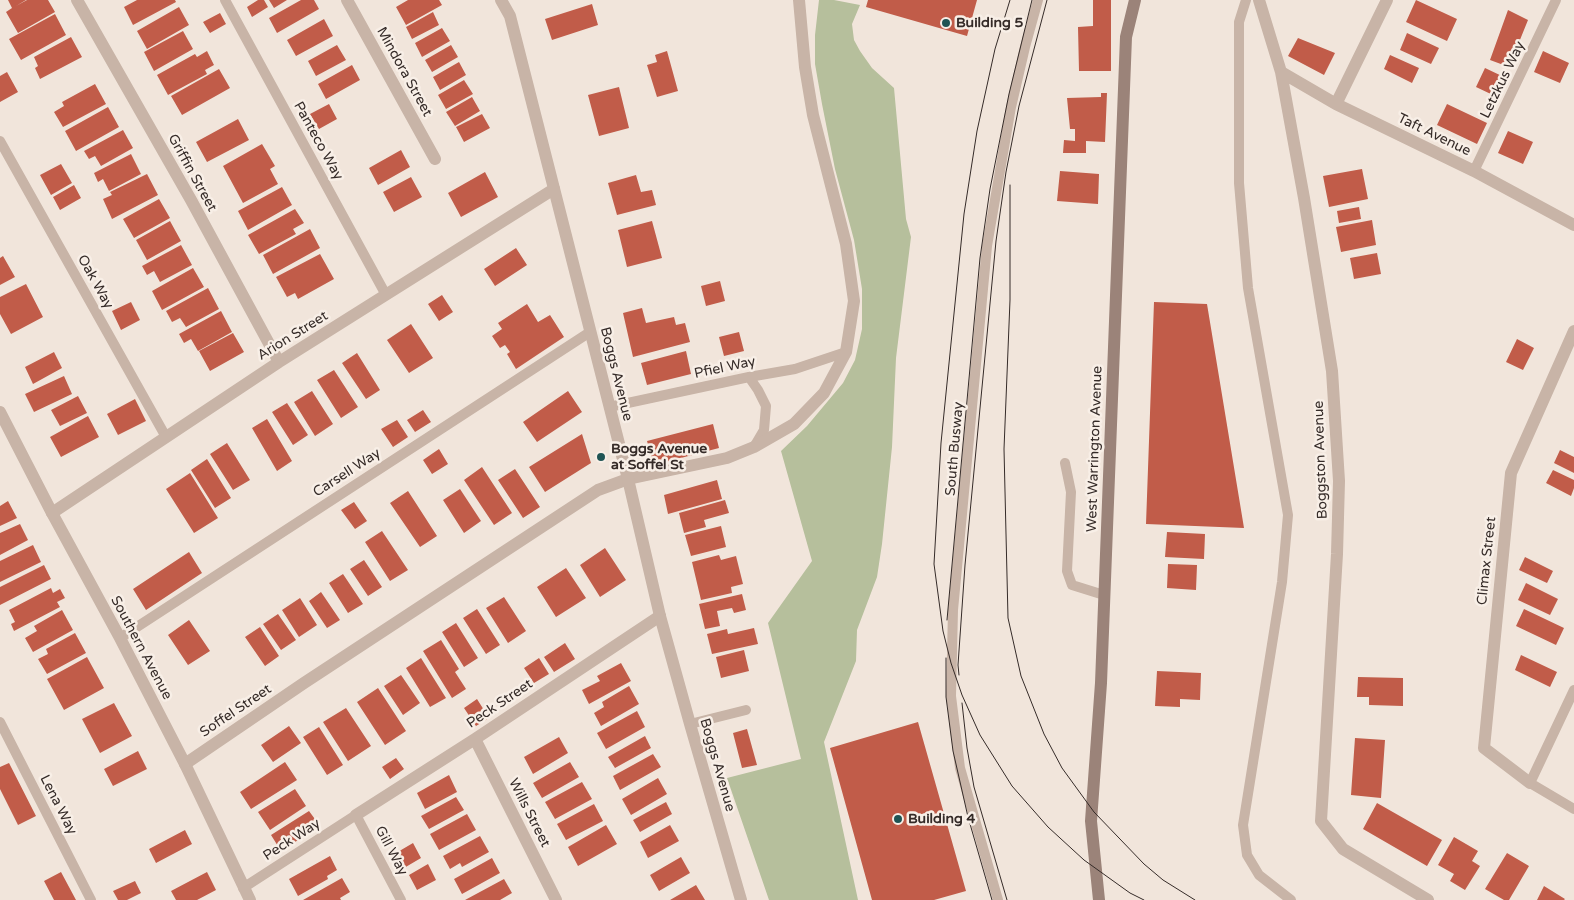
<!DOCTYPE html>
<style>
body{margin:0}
canvas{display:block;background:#f1e5db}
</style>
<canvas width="1574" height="900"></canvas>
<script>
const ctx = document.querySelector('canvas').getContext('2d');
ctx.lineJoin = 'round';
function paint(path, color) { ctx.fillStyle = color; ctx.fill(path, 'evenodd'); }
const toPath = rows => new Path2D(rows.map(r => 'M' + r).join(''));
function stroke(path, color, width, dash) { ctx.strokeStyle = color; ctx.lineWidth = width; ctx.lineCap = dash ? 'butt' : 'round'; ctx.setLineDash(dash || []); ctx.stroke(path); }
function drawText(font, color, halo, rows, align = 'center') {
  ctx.font = font + ' "Varela Round",sans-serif'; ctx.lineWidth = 5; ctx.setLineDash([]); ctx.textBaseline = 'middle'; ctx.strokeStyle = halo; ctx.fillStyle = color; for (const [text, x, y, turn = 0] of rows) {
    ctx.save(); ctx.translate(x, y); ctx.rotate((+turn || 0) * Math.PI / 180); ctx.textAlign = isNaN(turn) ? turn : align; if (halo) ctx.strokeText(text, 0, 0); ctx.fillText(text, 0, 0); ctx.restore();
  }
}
paint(toPath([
 [819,0,834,0,860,5,852,24,854,40,860,51,872,68,894,88,906,219,911,237,896,358,892,447,882,544,877,577,857,630,856,661,824,742,858,900,769,900,727,778,801,759,768,623,812,561,781,451,807,426,843,383,855,360,862,329,862,289,854,240,835,169,822,104,815,64,815,35]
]), '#b6bf9c');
paint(toPath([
 [8,0,26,0,16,6,27,0,48,0,55,12,18,33,6,12,12,8],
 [137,0,175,0,176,2,133,25,124,7],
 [258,0,264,0,268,7,252,17,247,7],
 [269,0,287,0,274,8],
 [301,0,314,0,319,9,277,33,269,18],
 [408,0,439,0,442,5,406,25,396,7],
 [868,0,977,0,967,36,866,7],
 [1093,0,1111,0,1111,71,1079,71,1078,27,1093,26],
 [1416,0,1457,19,1447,41,1406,22],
 [592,4,598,25,552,40,545,19],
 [179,7,189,25,147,49,137,31],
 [1508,10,1528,20,1509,67,1490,60],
 [433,12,439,25,412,39,406,27],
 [220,13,226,24,210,33,203,22],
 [55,14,66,35,21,60,9,39],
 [324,19,333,36,296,56,287,40],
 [442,28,450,41,422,57,415,43],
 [183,31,193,49,154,71,144,52],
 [1407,33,1439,48,1431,64,1400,50],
 [71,37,82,57,40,79,35,68,38,66,34,57],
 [1298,38,1335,53,1324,75,1288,56],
 [337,45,346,60,316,76,308,61],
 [451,45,458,57,432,72,425,60],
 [207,51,214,65,205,70,207,74,168,95,157,75,195,54,197,57],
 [667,51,678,91,657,97,647,65,657,62,655,55],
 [1543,51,1569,63,1560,83,1534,72],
 [1390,55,1419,68,1412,83,1384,69],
 [459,62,466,75,440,90,433,77],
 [352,65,360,80,326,99,318,84],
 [1485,68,1504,77,1495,96,1476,87],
 [219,69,230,88,182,115,171,96],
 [7,72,18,92,0,102,0,76],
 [464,80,473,94,446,109,438,95],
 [95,84,106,104,63,127,54,112,64,106,62,102],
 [619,87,629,128,599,136,588,95],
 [1101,93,1107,93,1105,142,1086,141,1086,153,1063,153,1064,140,1075,141,1075,129,1070,129,1067,98,1101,97],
 [472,97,480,111,455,126,446,112],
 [329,104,337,119,319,129,310,114],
 [1447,104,1487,123,1477,144,1437,125],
 [108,107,119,127,76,151,65,131],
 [482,114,490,128,464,142,456,127],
 [238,119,249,140,207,162,196,142],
 [123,130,133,148,101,166,95,156,89,159,84,151],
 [1508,131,1533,142,1523,164,1498,153],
 [262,144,275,166,270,169,278,184,243,203,223,166],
 [401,150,410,167,378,185,369,168],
 [131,154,141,174,109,191,103,179,98,182,94,173],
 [61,164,72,183,51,195,40,175],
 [1362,169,1368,199,1329,207,1323,176],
 [1060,171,1099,174,1098,204,1057,201],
 [485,172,498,197,461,217,448,193],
 [147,174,158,195,112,219,103,199,112,195,110,192],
 [636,175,641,192,652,190,656,205,617,215,608,183],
 [411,177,422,197,394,212,383,192],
 [74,185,81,198,60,210,53,197],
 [282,187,292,205,248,230,238,211],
 [159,199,170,218,134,238,123,219],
 [1359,207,1361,219,1339,223,1337,211],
 [295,209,304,223,293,229,296,234,259,254,248,235],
 [1372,220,1376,245,1341,252,1336,227],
 [170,221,181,241,147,260,136,240],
 [652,221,662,258,627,267,618,230],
 [310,229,320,248,273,274,263,255],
 [181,245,192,265,160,282,154,271,147,275,142,266],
 [516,248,527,265,495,286,484,269],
 [1377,253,1381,274,1354,279,1350,258],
 [320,254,334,279,298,299,295,293,287,297,276,277],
 [3,256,15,277,0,285,0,258],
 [193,268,204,287,162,310,152,291],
 [720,281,725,301,706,306,701,286],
 [26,284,43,317,11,334,0,314,0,297],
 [208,288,219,309,186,327,180,318,172,322,166,311],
 [442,295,453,312,439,321,428,304],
 [131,302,140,320,121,330,112,311],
 [1154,302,1207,304,1244,528,1146,524],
 [527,304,538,322,550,315,564,337,516,369,507,354,510,352,505,345,500,348,492,336,502,329,498,323],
 [642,308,646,323,674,317,676,325,685,323,690,342,633,357,623,313],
 [221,311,232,332,198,351,191,339,184,343,179,334],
 [411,324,433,358,409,373,387,340],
 [739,332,744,351,724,356,719,337],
 [233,333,244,352,210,371,199,351],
 [1517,339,1534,348,1523,370,1506,362],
 [686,351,691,374,647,385,641,363],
 [54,352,62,368,33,384,25,367],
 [357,353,380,390,366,399,342,363],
 [334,370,358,407,341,418,317,380],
 [64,376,72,394,34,412,25,394],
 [312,391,333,424,315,436,294,402],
 [568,391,582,412,537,442,523,422],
 [78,396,87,413,60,426,51,410],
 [135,399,146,421,118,435,107,414],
 [287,403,308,435,293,445,272,412],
 [423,410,431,422,415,432,407,420],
 [88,416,99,437,61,457,50,437],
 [267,419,292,461,277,471,252,428],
 [397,420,408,437,393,447,381,429],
 [713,424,719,448,654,465,647,441],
 [582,434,591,463,545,492,529,467],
 [227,443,250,480,233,490,210,454],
 [439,449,448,464,432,474,423,460],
 [1560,450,1574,457,1574,473,1554,463],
 [207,459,231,498,215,508,191,470],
 [482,467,512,513,494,525,464,480],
 [515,469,540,507,523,518,498,480],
 [1553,470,1574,480,1574,488,1571,496,1546,483],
 [190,473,218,518,194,533,166,489],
 [717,480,722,499,668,514,664,495],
 [460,489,481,521,464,533,443,500],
 [408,491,437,536,420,547,390,503],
 [725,500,729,513,704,520,706,527,684,533,679,513],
 [8,501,17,518,0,526,0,506],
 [354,502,367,521,355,529,341,510],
 [20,524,28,540,0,555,0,533],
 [721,526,726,547,691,556,685,535],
 [382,531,408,570,390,581,365,542],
 [1167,532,1205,534,1204,559,1165,557],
 [33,545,41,562,0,582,0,561],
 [605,548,626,580,600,597,580,565],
 [189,552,202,573,146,610,133,589],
 [719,555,721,560,736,556,743,584,731,587,732,593,701,600,692,562],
 [1525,557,1553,571,1547,583,1519,570],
 [364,560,382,587,368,596,350,569],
 [1168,564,1197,565,1196,590,1167,588],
 [44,565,51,579,0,605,0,587],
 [566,568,586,598,556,617,537,587],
 [343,574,363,604,348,613,329,583],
 [1526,583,1558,599,1550,615,1518,600],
 [51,588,53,593,60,589,65,598,57,602,60,607,14,631,11,624,15,622,9,610],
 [321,592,340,620,327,628,309,601],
 [742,594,746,610,734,613,732,608,717,611,720,626,705,629,699,604],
 [504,597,526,631,508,643,486,608],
 [300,598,317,625,299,637,282,610],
 [477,609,500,645,486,654,463,618],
 [1524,609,1564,628,1556,645,1516,626],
 [62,610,73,630,33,652,25,638,37,631,34,626],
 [278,614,296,640,281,650,263,624],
 [189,620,210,651,188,665,168,635],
 [456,623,478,658,464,667,442,632],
 [260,627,279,656,265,666,245,637],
 [754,628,758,644,712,654,707,634,727,629,728,634],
 [75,633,86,653,47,674,38,659,48,654,46,649],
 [441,640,459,669,455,672,466,689,452,698,423,651],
 [565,643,575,659,554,672,544,657],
 [744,650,749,671,721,678,716,657],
 [1521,655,1557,672,1550,687,1515,670],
 [87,657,104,688,64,710,47,679],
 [421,658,446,698,430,707,406,668],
 [539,658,549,674,534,683,524,668],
 [621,663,631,681,589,704,582,690,600,681,597,676],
 [1157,671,1201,673,1200,700,1180,699,1180,707,1155,706],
 [401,675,420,703,403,715,384,686],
 [1358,677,1403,678,1403,706,1369,705,1369,697,1357,697],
 [629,686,639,704,601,726,594,713,604,707,602,702],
 [378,688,406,731,385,745,357,702],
 [477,699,489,718,476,726,464,708],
 [114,703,132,736,100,753,82,719],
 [346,708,371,746,348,761,323,722],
 [637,711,645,727,606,749,597,733],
 [918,722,966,891,934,900,872,900,830,748],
 [289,726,301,743,273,762,261,745],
 [319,727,343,765,327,775,303,737],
 [747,729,757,765,742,768,733,733],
 [645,736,651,748,615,768,608,757],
 [559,737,568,753,533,774,524,757],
 [1355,738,1385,740,1381,798,1351,795],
 [138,751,147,769,113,786,104,769],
 [653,754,661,767,620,790,613,776],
 [396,758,404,769,390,779,382,767],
 [285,762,297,780,251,809,240,792],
 [570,762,579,777,542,798,533,783],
 [9,763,36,816,18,825,0,789,0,767],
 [449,775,457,792,425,809,417,793],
 [658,778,667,794,631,815,622,799],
 [582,782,592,799,555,819,545,802],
 [295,789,306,806,270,830,258,812],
 [456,797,464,810,429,829,421,816],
 [666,802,672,814,640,832,633,820],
 [1377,803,1442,840,1427,866,1363,829],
 [594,804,603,821,566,840,557,824],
 [309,811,320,826,281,851,271,835],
 [467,814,476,830,439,850,430,834],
 [606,825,617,844,578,866,568,847],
 [670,825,679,841,648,858,640,842],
 [185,830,192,844,156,863,149,849],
 [480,836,489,852,462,867,460,863,450,869,443,856],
 [1454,837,1478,851,1472,861,1480,866,1465,890,1450,881,1454,874,1438,865],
 [413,843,421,858,404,868,396,853],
 [1507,853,1529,866,1509,900,1504,900,1485,889],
 [330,856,337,870,327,876,328,879,298,896,289,879],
 [681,857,690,873,659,891,650,875],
 [492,858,500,873,462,894,454,879],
 [428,864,436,880,417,890,409,875],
 [61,872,76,900,54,900,44,881],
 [207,872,216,890,197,900,176,900,171,891],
 [342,878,350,892,340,898,341,900,303,900],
 [504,879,512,893,500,900,465,900],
 [135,881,141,893,127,900,118,900,113,891],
 [696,885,705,900,670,900],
 [1544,886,1565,899,1564,900,1537,900]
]), '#c15c49');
stroke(toPath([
 [225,0,386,295],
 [1246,0,1239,22,1239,183,1248,288,1288,515,1282,582,1243,825,1247,855,1259,875,1291,900],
 [0,141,166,437],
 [1474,171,1556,0],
 [749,377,758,390,766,406,764,430,754,447],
 [609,407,749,377,795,369,846,352],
 [1065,463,1071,492,1067,571,1072,585,1104,595],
 [120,638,590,332],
 [1574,690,1530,783,1574,809],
 [0,722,91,900],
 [690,724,746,710],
 [243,888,356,815,401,900],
 [998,900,960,768,951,696,953,610,987,246,1011,107,1025,47,1038,0]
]), '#c8b4a7', 10);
stroke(toPath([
 [77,0,191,200,279,362],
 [347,0,435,159],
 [1259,0,1281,72,1304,198,1332,371,1339,481,1337,554,1321,821,1343,849,1428,900],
 [1281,72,1336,104,1474,171,1574,225],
 [1336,104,1387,0],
 [52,513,279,362,554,189],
 [475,739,556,900],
 [185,764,304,683,598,490,628,479,727,458,754,447,794,424,824,393,846,352,854,301,846,244,813,115,805,67,799,0],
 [1530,783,1484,748,1511,473,1574,331],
 [356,815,475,739,660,616]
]), '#c8b4a7', 12);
stroke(toPath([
 [501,0,510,16,628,479,660,616,690,724,741,900],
 [0,412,52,513,120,638,185,764,250,900]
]), '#c8b4a7', 12);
stroke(toPath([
 [1099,900,1091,821,1101,683,1126,37,1135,0]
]), '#9b8379', 12);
stroke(toPath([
 [1010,0,995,49,977,131,964,214,941,443,934,564,943,631,951,663,962,695,980,735,1012,786,1048,827,1084,860,1130,893,1144,900],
 [1010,185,1010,300,1004,449,1006,534,1008,618,1021,676,1044,734,1062,768,1094,812,1144,864,1163,880,1195,900],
 [947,620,980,258,990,189,1009,94,1032,0],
 [946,658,946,697,953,751,968,817,992,900],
 [959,675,958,665,965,565,996,241,1006,172,1019,106,1047,0],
 [962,703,967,748,974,787,1007,900]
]), '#352b28', 1);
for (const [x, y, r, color] of [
 [946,23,5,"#1f5454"],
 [601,457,5,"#1f5454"],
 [898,819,5,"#1f5454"]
]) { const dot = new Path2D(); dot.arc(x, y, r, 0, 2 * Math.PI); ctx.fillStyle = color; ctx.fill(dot); stroke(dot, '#f8efe7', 2); }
drawText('bold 14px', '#352b28', '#f8efe7', [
 ["Building 5",956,23],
 ["Boggs Avenue",611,449],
 ["at Soffel St",611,465],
 ["Building 4",908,819]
], 'left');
drawText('14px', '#352b28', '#f8efe7', [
 ["Mindora Street",404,72,61],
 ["Letzkus Way",1503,80,-64],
 ["Taft Avenue",1434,135,26],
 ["Panteco Way",318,141,61],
 ["Griffin Street",192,173,61],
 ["Oak Way",95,282,61],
 ["Arion Street",293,336,-32],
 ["Pfiel Way",725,368,-12],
 ["Boggs Avenue",616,374,76],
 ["South Busway",955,449,-85],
 ["West Warrington Avenue",1095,449,-88],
 ["Boggston Avenue",1321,460,-92],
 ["Carsell Way",347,473,-33],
 ["Climax Street",1487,561,-84],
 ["Southern Avenue",141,648,62],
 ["Peck Street",500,704,-34],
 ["Soffel Street",236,711,-34],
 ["Boggs Avenue",717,765,74],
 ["Lena Way",58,805,63],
 ["Wills Street",529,813,63],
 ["Peck Way",292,840,-33],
 ["Gill Way",391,851,62]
]);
</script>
